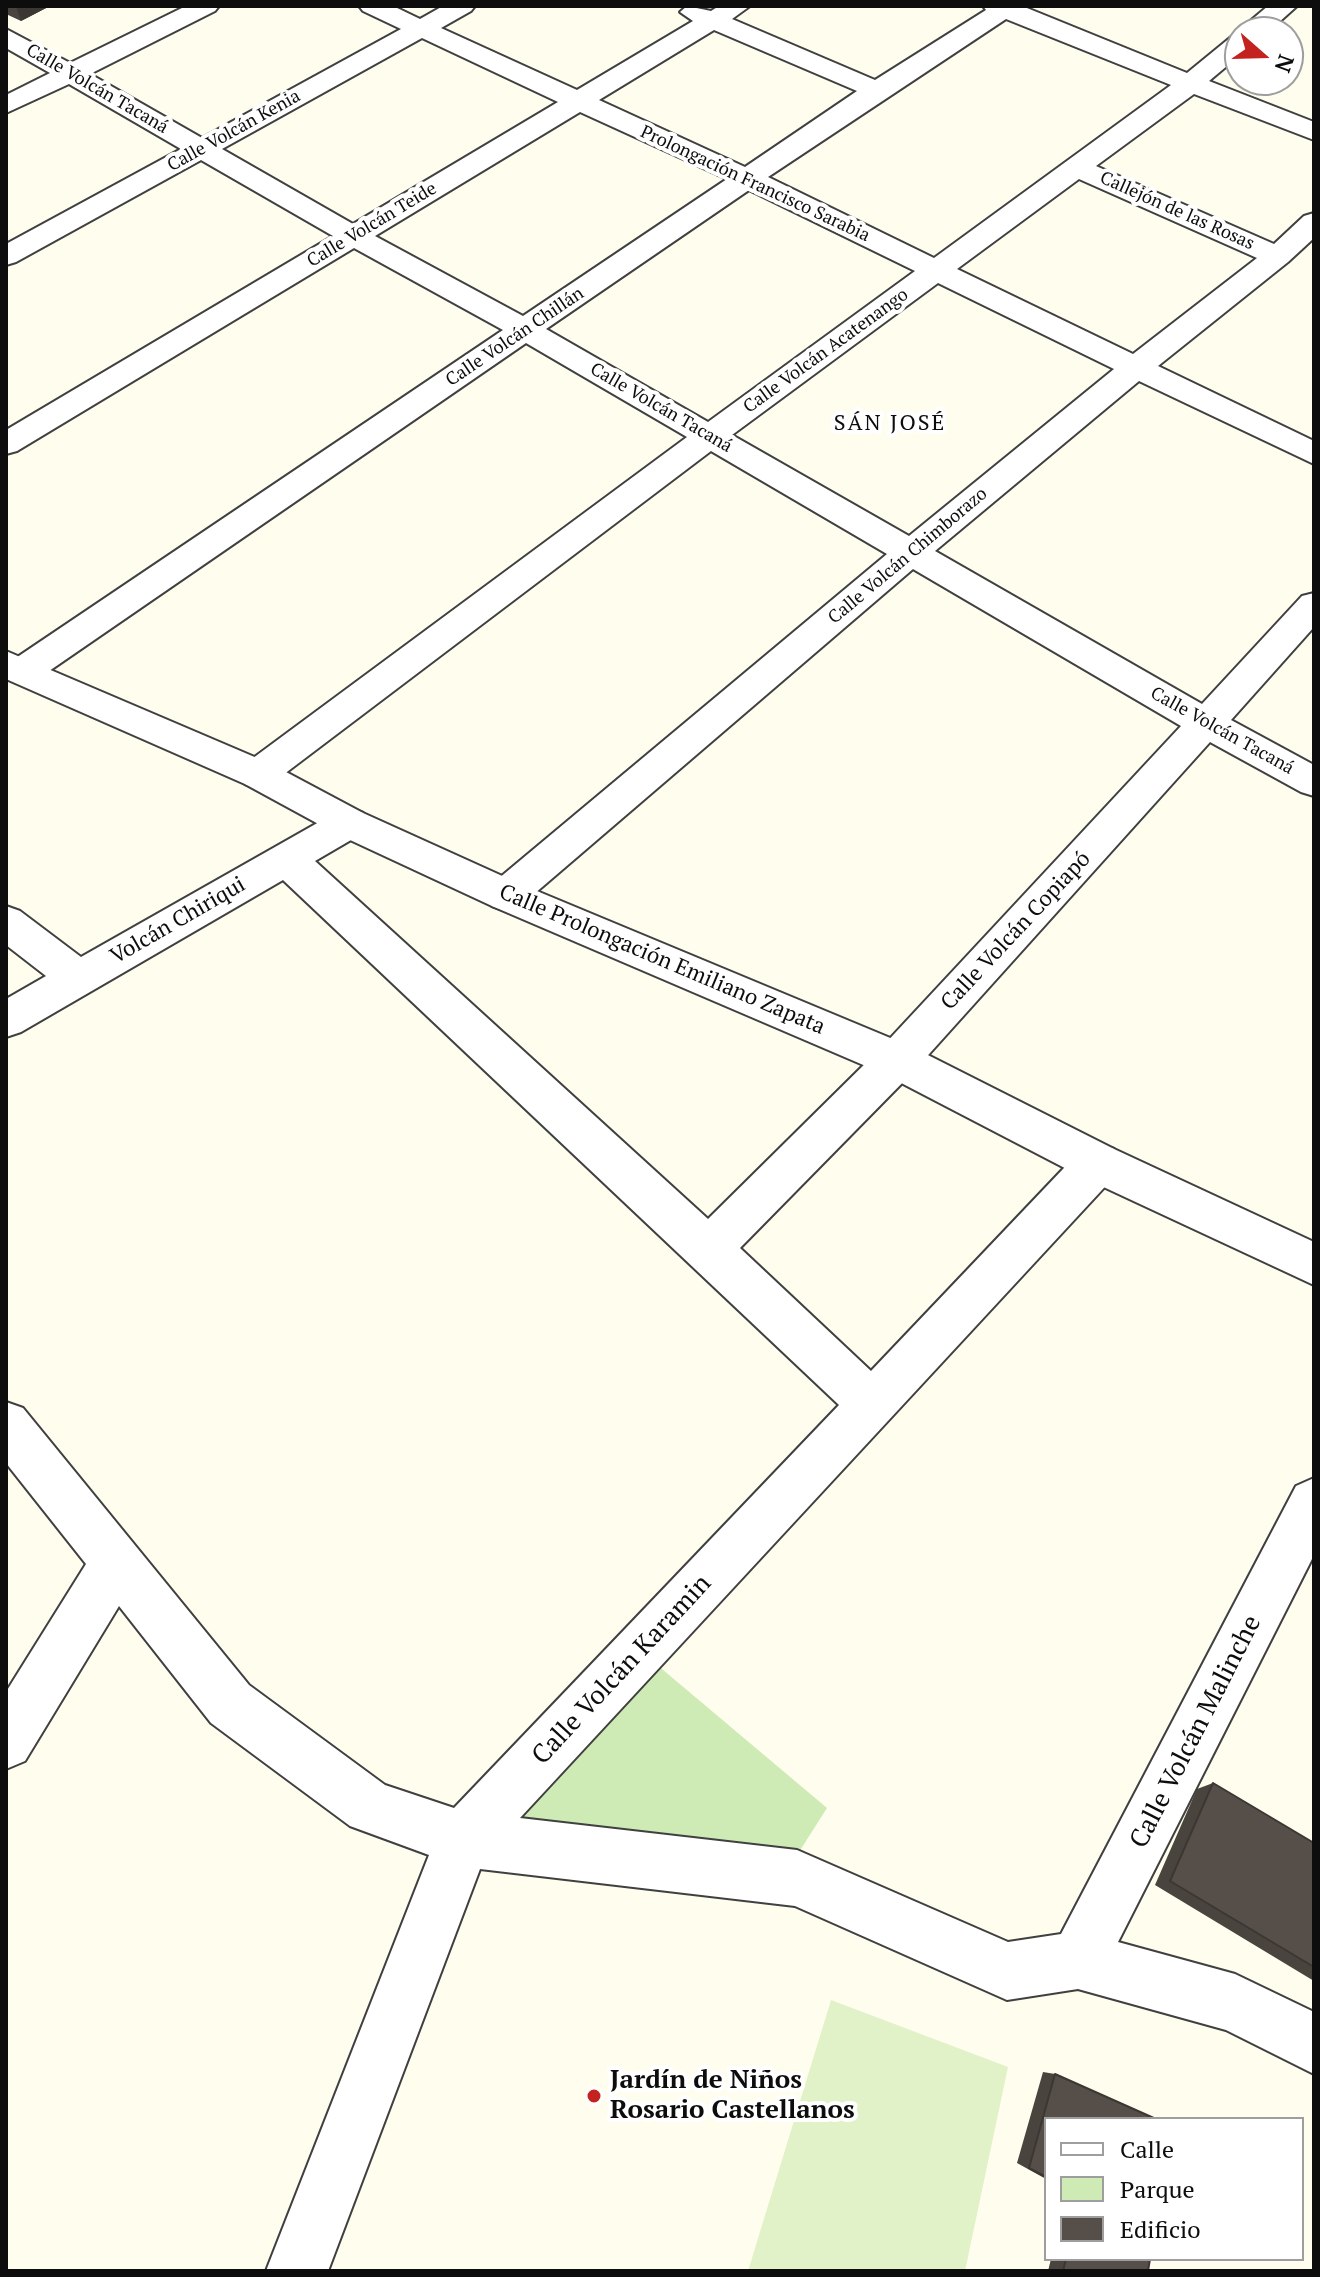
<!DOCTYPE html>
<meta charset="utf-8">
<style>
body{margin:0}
#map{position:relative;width:1320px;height:2277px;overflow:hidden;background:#fffded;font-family:"PT Serif",serif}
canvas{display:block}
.frame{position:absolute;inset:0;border:8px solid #0d0d0d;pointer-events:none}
.legend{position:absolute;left:1044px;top:2117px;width:260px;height:144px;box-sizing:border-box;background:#fff;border:2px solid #9e9e9e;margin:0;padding:10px 14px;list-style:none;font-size:24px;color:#0d0d0d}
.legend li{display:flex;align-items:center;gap:16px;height:40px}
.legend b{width:40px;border:2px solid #9e9e9e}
.north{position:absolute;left:1224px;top:16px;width:80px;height:80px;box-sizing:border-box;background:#fff;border:2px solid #9e9e9e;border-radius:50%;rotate:110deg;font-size:22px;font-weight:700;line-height:32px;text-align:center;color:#0d0d0d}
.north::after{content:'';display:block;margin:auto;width:28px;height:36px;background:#c3221f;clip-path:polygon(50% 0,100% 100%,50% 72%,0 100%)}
</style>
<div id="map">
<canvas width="1320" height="2277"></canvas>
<div class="frame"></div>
<ul class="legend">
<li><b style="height:10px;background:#fff"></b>Calle</li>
<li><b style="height:22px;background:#ceebb5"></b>Parque</li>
<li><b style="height:22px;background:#564f49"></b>Edificio</li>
</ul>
<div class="north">N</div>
</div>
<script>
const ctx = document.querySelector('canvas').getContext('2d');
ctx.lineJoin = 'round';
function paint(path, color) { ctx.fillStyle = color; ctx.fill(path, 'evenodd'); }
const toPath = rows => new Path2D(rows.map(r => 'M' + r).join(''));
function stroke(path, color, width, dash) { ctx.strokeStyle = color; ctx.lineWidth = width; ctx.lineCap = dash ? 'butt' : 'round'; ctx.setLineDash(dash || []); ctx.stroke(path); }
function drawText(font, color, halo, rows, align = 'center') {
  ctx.font = font + ' "PT Serif",serif'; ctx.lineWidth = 8; ctx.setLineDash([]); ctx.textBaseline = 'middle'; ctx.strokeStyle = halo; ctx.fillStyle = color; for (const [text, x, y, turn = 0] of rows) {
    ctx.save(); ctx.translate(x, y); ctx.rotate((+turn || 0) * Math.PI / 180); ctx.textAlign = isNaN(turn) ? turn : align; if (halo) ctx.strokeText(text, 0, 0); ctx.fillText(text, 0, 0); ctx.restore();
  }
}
paint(toPath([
 [656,1664,827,1808,799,1852,518,1821]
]), '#ceebb5');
paint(toPath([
 [831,2000,1008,2067,965,2271,748,2271]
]), '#e1f2c8');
const minor = toPath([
 [186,6,219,6,215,11,90,74,202,138,401,29,363,11,359,6,393,6,420,19,443,6,475,6,471,11,441,28,577,90,693,21,680,12,687,6,711,11,719,6,750,6,732,19,875,80,986,10,983,6,1022,6,1187,73,1231,37,1240,34,1240,55,1209,81,1314,122,1314,140,1194,94,1096,166,1274,244,1304,216,1314,213,1314,238,1288,262,1158,366,1314,441,1314,464,1139,381,935,551,1202,704,1302,596,1314,593,1314,627,1231,720,1314,765,1314,796,1301,792,1210,742,912,1073,740,1248,871,1371,1082,1149,1098,1144,1114,1149,1120,1163,1114,1177,520,1818,797,1850,1008,1942,1061,1934,1296,1486,1314,1478,1314,1555,1118,1942,1235,1974,1314,2012,1314,2074,1226,2030,1078,1989,1007,2000,795,1906,480,1869,328,2271,266,2271,429,1855,350,1826,211,1723,119,1606,25,1761,6,1769,6,1692,86,1564,6,1463,6,1402,23,1408,249,1685,385,1785,454,1808,839,1405,283,880,21,1032,6,1037,6,999,46,976,6,945,6,906,20,911,81,957,335,813,349,808,363,813,368,823,363,833,315,861,708,1219,882,1047,1181,726,913,569,520,906,506,911,492,906,486,895,492,884,887,554,711,451,271,784,258,788,245,784,239,774,245,764,687,437,526,343,36,680,23,684,10,680,6,669,10,662,503,330,354,248,17,451,6,454,6,430,333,236,201,160,16,262,6,265,6,244,181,149,69,84,6,113,6,95,50,73,6,48,6,29,70,63,186,6],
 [1006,19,1171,85,934,258,768,177,1006,19],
 [714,30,857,91,745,167,599,100,714,30],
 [422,38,558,102,353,224,222,149,422,38],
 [580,112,727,179,523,316,375,236,580,112],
 [1079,179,1257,258,1133,354,957,269,1079,179],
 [749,190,915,271,708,422,546,329,749,190],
 [938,283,1114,369,909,536,732,435,938,283],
 [1268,6,1297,6,1268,32,1240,33,1243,27,1268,6]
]);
const tertiary = toPath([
 [6,651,271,764,363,813,520,884,912,1047,1114,1149,1314,1242,1314,1285,1082,1177,882,1073,492,906,335,833,245,784,6,679,6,651]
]);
stroke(minor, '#404040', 4);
stroke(tertiary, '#404040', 4);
paint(minor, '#fff');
paint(tertiary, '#fff');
paint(toPath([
 [6,6,50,6,21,21,6,14],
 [1213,1783,1314,1843,1314,1981,1155,1885,1197,1789],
 [1043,2072,1055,2074,1046,2119,1046,2179,1017,2163],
 [1051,2259,1150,2259,1148,2271,1048,2271]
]), '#4a443f');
paint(toPath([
 [16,6,50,6,21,21]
]), '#3c3733');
const building = toPath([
 [1213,1783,1314,1843,1314,1967,1170,1881,1213,1783],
 [1055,2074,1156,2119,1046,2119,1046,2177,1029,2168,1055,2074],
 [1066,2259,1150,2259,1148,2271,1063,2271,1066,2259]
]);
paint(building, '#564f49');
stroke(building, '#3c3733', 2);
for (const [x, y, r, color] of [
 [594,2096,8,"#c3221f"]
]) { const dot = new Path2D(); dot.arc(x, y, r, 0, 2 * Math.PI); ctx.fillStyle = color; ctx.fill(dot); stroke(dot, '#fff', 3); }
drawText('18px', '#0d0d0d', '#fff', [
 ["Calle Volcán Tacaná",97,89,30],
 ["Calle Volcán Kenia",234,131,-29],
 ["Prolongación Francisco Sarabia",755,184,25],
 ["Callejón de las Rosas",1177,211,24],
 ["Calle Volcán Teide",372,225,-31],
 ["Calle Volcán Chillán",515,337,-34],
 ["Calle Volcán Acatenango",826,351,-36],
 ["Calle Volcán Tacaná",661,408,30],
 ["Calle Volcán Chimborazo",908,556,-40],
 ["Calle Volcán Tacaná",1222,731,29]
]);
ctx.letterSpacing = '2px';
drawText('22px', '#0d0d0d', '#fff', [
 ["SÁN JOSÉ",890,424]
]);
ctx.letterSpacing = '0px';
drawText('22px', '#0d0d0d', '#fff', [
 ["Volcán Chiriqui",178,921,-30],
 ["Calle Volcán Copiapó",1016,931,-47],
 ["Calle Prolongación Emiliano Zapata",662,960,23]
]);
drawText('26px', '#0d0d0d', '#fff', [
 ["Calle Volcán Karamin",622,1670,-47],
 ["Calle Volcán Malinche",1196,1732,-63]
]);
drawText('bold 26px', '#0d0d0d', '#fff', [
 ["Jardín de Niños",610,2081],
 ["Rosario Castellanos",610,2111]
], 'left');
</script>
